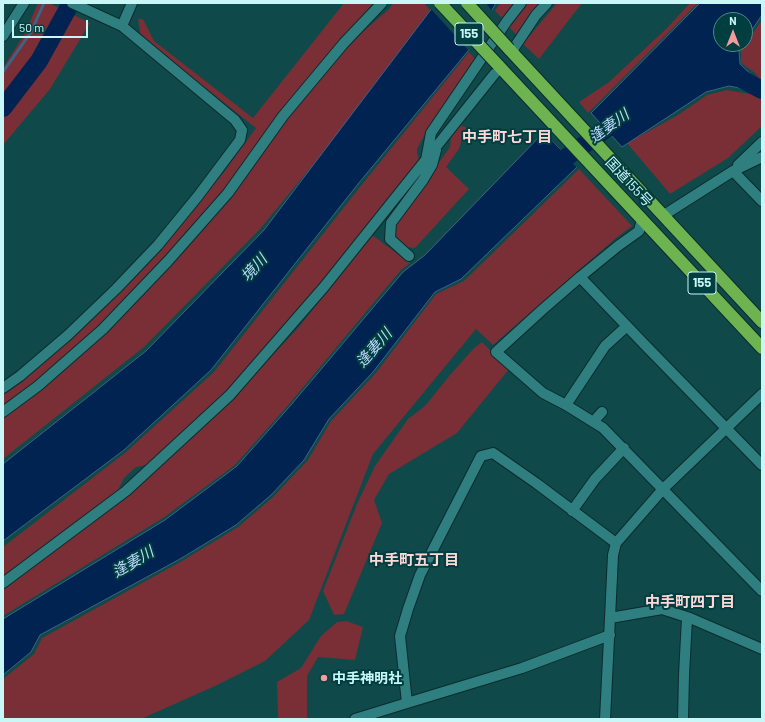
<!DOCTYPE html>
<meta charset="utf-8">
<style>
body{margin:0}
#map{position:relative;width:765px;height:722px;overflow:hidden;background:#0f494a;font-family:Barlow,sans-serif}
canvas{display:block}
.frame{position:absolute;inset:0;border:4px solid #c9f7f8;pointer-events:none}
.north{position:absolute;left:713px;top:12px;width:40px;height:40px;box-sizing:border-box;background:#003e3f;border:1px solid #508889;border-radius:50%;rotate:0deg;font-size:11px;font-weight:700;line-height:16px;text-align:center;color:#c9f7f8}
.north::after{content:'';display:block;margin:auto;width:14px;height:18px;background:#f59b9e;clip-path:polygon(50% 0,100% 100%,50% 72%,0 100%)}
.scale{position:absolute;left:12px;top:20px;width:76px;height:18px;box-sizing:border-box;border:2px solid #c9f7f8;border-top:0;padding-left:5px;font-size:12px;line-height:14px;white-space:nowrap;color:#c9f7f8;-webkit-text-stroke:3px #003e3f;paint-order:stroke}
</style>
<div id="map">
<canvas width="765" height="722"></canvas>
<div class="frame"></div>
<div class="north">N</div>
<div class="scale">50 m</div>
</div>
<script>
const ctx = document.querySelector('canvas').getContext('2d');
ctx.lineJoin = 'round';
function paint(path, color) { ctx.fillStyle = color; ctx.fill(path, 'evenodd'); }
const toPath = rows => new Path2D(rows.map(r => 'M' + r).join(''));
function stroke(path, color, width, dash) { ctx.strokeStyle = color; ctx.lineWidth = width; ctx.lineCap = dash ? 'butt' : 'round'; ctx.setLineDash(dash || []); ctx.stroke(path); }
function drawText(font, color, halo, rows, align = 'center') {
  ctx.font = font + ' Barlow,"Noto Sans JP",sans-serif'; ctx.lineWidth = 4; ctx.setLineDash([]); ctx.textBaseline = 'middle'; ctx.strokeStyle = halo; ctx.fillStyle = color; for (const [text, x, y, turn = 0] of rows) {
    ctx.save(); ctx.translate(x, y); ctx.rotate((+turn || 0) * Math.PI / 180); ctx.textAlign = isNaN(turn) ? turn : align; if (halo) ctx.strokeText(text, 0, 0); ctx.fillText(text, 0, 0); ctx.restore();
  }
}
paint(toPath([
 [38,3,49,3,90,23,50,89,3,145,3,68,25,33],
 [344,3,373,3,282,113,226,192,102,327,3,409,3,395,27,377,85,327,158,253,224,172,256,128,141,37,138,19,143,19,154,41,253,118],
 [393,3,424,3,430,10,326,149,260,229,144,347,3,459,3,416,105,331,345,47,389,9],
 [500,3,516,3,503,19,495,11],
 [526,3,545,3,518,36,508,26],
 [557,3,582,3,539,59,523,44],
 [690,3,698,3,588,113,579,102,609,82,667,28],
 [762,20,762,83,755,73,741,63,741,50],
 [469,52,476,60,427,130,417,149,417,153,420,163,317,288,226,393,148,465,136,467,124,478,117,492,3,577,3,547,126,452,214,372,360,187],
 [727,90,762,96,762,126,728,158,670,194,627,143,678,115,707,95],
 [459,125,466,127,459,149,446,167,469,189,415,248,406,247,394,235,396,223,450,147,451,136],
 [579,169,632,226,616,238,493,345,476,329,373,454,309,620,265,661,215,686,141,719,3,719,3,679,34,654,42,638,182,561,238,527,272,498,308,460,331,421,375,374,436,294,464,281],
 [372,235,410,263,401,270,290,403,235,465,163,518,3,616,3,588,36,564,233,397,298,328],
 [482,342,509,369,457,433,389,474,374,500,382,523,344,614,334,615,323,591,357,504,375,466,408,419,425,406,450,375,474,348],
 [346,621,363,627,355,660,318,657,307,676,307,719,278,719,277,682,301,668,321,636,337,622]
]), '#792f35');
const water = toPath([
 [436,3,496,3,468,51,358,184,211,370,124,450,3,541,3,464,146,351,264,230,436,3],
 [700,3,762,3,762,15,745,40,745,20,721,20,721,44,742,44,739,50,740,64,760,83,755,91,729,86,706,92,622,147,591,113,700,3],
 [544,132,577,167,461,279,435,292,373,372,329,419,304,460,271,495,236,525,180,559,40,635,31,652,3,675,3,619,165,520,237,466,291,405,403,272,425,255,544,132]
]);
paint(water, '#012352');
stroke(water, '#3d6384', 1);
paint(toPath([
 [433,3,486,3,493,12,470,52,430,8],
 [543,130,545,131,579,166,578,169]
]), '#0f494a');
stroke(toPath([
 [3,72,31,32,44,3]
]), '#3d6384', 3);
stroke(toPath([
 [736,76,762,90],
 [3,108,39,61,71,3],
 [547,171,626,115]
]), '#012352', 18);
const street = toPath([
 [72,3,122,26],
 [3,36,24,3],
 [512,51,536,15,547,3],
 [426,160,431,133,507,21,521,3],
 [738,165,762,142],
 [733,171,762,201],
 [664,215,733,171,762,157],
 [642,219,639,231,618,246,580,277,542,310,496,352,543,393,566,405,603,428,762,591],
 [409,256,390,239,391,223,423,180,432,165,436,150],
 [580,277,645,345,762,465],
 [3,388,20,376,68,335,116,289,158,245,198,196,240,140,242,130,235,120,122,26,132,3],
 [762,394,663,489,616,543,613,555,610,618,662,609,690,618,762,649],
 [566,405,605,346,627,326],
 [3,412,38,386,103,329,168,261,228,193,283,116,344,43,382,3],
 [593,422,602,412],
 [572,511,595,479,624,448],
 [3,583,126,491,230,395,324,287,500,67],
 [610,635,522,668,407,703,400,636,408,609,420,575,481,456,493,453,536,483,616,543],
 [355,719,407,703],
 [605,719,610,618],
 [683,719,684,675,687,618]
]);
const highway = toPath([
 [509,49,762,322],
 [498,65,762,348]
]);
stroke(street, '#0b2c2d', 12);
stroke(highway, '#0b2c2d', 14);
stroke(street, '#2f7e80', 10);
stroke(highway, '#6db350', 12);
const highwayBridge = toPath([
 [440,3,498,65],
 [467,3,509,49]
]);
stroke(highwayBridge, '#0b2c2d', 14, []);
stroke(highwayBridge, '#6db350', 12);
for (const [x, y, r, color] of [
 [324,678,4,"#f59b9e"]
]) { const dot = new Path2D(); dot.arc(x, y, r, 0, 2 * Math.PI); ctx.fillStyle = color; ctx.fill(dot); stroke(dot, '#003e3f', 1.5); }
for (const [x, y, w] of [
 [469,34,28],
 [702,283,28]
]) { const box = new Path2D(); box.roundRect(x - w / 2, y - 11, w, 22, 3); ctx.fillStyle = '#003e3f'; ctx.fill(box); stroke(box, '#c9f7f8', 1); }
drawText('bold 13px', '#c9f7f8', null, [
 ["155",469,34],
 ["155",702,283]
]);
drawText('14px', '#c9f7f8', '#003e3f', [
 ["国道155号",629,182,47]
]);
drawText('bold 14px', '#c9f7f8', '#003e3f', [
 ["中手神明社",332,678]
], 'left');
drawText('italic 15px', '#bdd7fd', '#003e3f', [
 ["逢妻川",609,126,-36],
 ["境川",254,268,-48],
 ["逢妻川",374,348,-49],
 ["逢妻川",133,562,-31]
]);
drawText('bold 15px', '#fcd8d9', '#003e3f', [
 ["中手町七丁目",507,137],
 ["中手町五丁目",414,560],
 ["中手町四丁目",690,602]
]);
</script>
